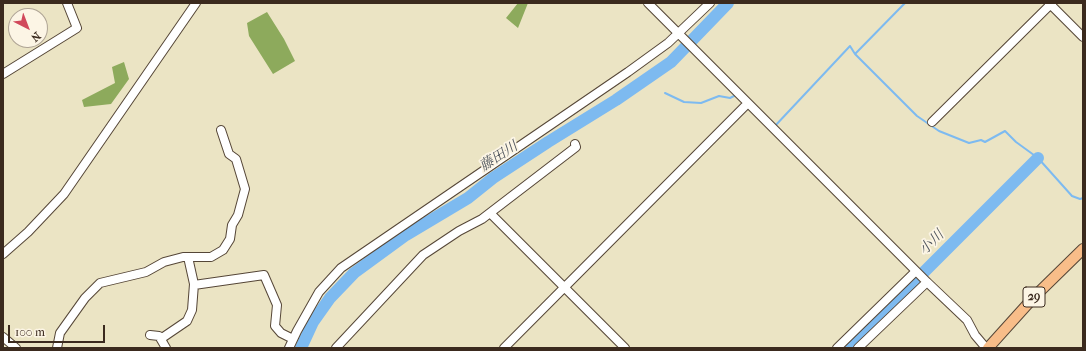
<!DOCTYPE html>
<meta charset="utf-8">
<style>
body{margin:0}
#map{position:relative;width:1086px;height:351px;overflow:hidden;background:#ebe4c4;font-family:"IM FELL French Canon",serif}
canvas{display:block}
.frame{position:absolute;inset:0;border:4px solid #3b2a1e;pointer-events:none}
.north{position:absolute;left:8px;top:8px;width:40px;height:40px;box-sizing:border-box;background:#fcf5e5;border:1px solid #afa495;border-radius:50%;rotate:138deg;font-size:11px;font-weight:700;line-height:16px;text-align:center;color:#3b2a1e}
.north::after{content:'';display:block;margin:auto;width:14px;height:18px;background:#d1495b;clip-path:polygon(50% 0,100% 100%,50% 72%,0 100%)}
.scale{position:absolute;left:8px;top:325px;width:97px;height:18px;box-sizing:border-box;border:2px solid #3b2a1e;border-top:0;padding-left:5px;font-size:12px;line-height:14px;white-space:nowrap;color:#3b2a1e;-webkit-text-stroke:3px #fcf5e5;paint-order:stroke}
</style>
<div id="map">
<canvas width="1086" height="351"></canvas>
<div class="frame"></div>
<div class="north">N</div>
<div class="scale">100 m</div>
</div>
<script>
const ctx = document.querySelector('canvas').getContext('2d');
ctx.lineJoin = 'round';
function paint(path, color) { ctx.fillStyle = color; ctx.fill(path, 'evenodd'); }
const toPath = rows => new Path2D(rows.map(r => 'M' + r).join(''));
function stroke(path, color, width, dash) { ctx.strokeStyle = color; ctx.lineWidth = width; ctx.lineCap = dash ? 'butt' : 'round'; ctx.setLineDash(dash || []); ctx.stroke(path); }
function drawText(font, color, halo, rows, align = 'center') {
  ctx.font = font + ' "IM FELL French Canon","Noto Serif JP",serif'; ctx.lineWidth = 3.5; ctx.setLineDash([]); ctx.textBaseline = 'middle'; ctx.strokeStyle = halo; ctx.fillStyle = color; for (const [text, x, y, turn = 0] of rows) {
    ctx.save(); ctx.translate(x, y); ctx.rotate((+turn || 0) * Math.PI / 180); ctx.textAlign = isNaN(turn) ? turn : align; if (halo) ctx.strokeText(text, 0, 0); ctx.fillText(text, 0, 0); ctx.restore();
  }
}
paint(toPath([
 [518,3,528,3,518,28,506,18],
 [267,12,284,39,295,61,273,74,249,36,247,23],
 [124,62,129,79,111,104,84,107,82,100,115,83,112,67]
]), '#8daa5c');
stroke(toPath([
 [855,54,905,3],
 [665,93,684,102,701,103,719,96,730,98,736,95],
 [774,127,850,46,855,54,917,116,939,131,969,143,981,140,985,142,1005,131,1016,142,1038,158,1072,196,1080,199,1083,198]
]), '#7dbaf0', 2);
stroke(toPath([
 [301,348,313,322,330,298,354,273,406,235,468,198,493,178,548,142,616,100,671,62,728,3],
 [848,348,1038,158]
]), '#7dbaf0', 12);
const minor = toPath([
 [648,3,927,282,967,320,975,335,986,348],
 [1049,3,1083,37],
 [3,74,77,28,67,3],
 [932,122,1052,3],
 [490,213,625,348],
 [3,254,28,232,64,194,196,3],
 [194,285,264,275,277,305,275,326,281,333,293,339],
 [150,335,159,336,166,348],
 [3,337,16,348],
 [162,338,187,321,192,310,194,284,188,257],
 [57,348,60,333,85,298,100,283,146,272,164,262,183,257,211,257,223,250,230,239,232,225,238,215,245,189,236,159,229,154,221,130],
 [289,348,297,331,319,292,341,268,628,72,668,43,710,3],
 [336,348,423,255,459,231,482,219,576,147,575,144],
 [504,348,748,103],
 [837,348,916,271],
 [858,348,927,282]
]);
const major = toPath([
 [988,348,1034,297,1083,249]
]);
stroke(minor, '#554637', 10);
stroke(major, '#554637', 12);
stroke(minor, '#fff', 8);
stroke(major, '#f8bd89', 10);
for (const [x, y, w] of [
 [1034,297,22]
]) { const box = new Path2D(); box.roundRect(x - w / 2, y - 10, w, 20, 3); ctx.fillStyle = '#fcf5e5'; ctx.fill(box); stroke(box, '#3b2a1e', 1); }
drawText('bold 12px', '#3b2a1e', null, [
 ["29",1034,297]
]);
drawText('italic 14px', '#4f555d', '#fcf5e5', [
 ["藤田川",499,157,-33],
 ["小川",932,243,-45]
]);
</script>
